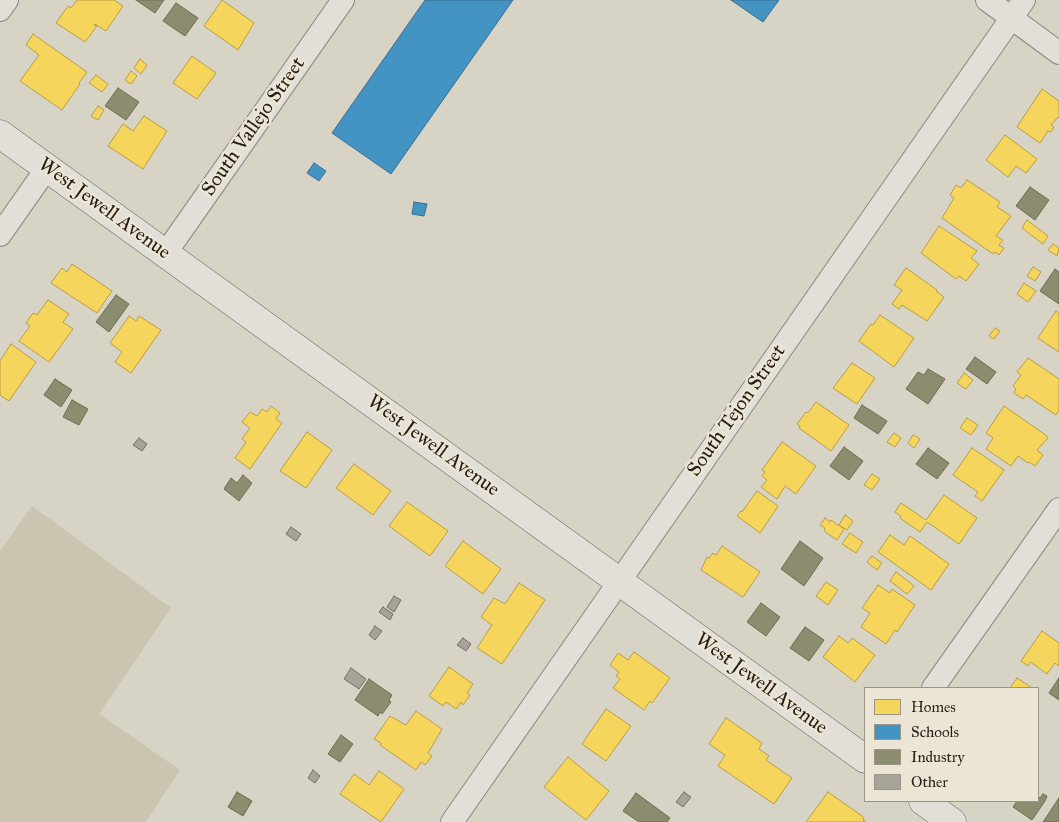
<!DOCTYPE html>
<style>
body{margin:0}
#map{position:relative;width:1059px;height:822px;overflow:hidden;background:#d7d3c5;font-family:"IM FELL Great Primer",serif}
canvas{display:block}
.legend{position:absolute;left:864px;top:687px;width:175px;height:115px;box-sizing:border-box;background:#eae5d4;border:1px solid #9c9587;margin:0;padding:6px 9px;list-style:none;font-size:15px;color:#271c14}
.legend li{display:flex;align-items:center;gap:10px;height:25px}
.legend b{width:25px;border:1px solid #9c9587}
</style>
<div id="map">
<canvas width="1059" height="822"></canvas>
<ul class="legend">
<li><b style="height:14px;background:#f6d55c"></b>Homes</li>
<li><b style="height:14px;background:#4393c3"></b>Schools</li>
<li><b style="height:14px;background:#8c8c6e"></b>Industry</li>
<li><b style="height:14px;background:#a6a399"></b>Other</li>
</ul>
</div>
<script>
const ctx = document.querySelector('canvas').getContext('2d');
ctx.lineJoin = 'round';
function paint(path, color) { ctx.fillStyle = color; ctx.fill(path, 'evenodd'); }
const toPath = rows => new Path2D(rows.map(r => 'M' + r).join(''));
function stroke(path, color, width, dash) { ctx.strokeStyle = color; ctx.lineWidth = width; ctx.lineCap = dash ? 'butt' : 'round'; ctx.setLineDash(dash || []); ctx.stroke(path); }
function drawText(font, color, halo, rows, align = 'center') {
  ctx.font = font + ' "IM FELL Great Primer",serif'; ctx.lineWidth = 5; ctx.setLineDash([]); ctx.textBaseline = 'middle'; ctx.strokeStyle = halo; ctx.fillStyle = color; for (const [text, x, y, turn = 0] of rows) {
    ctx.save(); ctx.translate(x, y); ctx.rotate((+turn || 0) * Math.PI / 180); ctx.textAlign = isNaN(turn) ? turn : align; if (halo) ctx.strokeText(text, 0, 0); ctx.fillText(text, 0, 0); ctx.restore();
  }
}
paint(toPath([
 [32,506,171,608,99,714,180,770,146,822,0,822,0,551]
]), '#cac4b1');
const homes = toPath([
 [77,0,114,0,123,6,106,31,95,24,94,25,97,26,85,42,56,23,68,6,71,8,77,0],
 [222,0,254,23,238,50,204,26,222,0],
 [33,34,87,72,79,83,80,84,62,110,20,81,39,55,26,45,33,34],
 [192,56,216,73,197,99,173,83,192,56],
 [140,59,147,65,141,74,134,68,140,59],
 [131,71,137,76,131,84,125,80,131,71],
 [96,75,108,84,102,92,89,83,96,75],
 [1042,89,1059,101,1059,118,1058,117,1051,125,1054,127,1051,132,1048,131,1040,143,1017,127,1042,89],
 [98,106,104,110,98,120,91,116,98,106],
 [144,116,167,131,143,169,108,146,123,124,133,131,144,116],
 [1005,135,1037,159,1026,173,1016,166,1008,177,986,160,1005,135],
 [967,180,1000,202,997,207,1011,216,996,236,1003,240,999,245,1004,248,999,255,995,252,993,254,942,218,954,198,950,195,956,185,961,188,967,180],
 [1027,220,1048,236,1043,244,1022,228,1027,220],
 [939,226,977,251,971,258,979,264,966,281,959,276,956,279,921,253,939,226],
 [1053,244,1059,248,1057,256,1048,250,1053,244],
 [72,264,112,291,97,313,51,283,62,268,67,272,72,264],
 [1033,267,1041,272,1035,281,1027,276,1033,267],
 [906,268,937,290,936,291,944,297,927,321,902,305,899,309,892,304,902,290,894,285,906,268],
 [1024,283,1036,291,1028,302,1017,294,1024,283],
 [48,300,69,314,63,322,73,329,49,362,19,341,30,326,26,323,33,313,37,315,48,300],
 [1056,311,1059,313,1059,352,1038,338,1056,311],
 [880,315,914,338,894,367,859,341,871,324,873,325,880,315],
 [129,316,136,321,139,316,161,330,131,373,115,362,122,352,110,343,129,316],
 [995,328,1000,331,994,339,989,336,995,328],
 [11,344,36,362,9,401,0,395,0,361,11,344],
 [1028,358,1059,379,1059,410,1056,415,1026,395,1023,399,1014,393,1016,389,1013,386,1021,375,1017,372,1028,358],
 [852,363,875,378,857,404,833,388,852,363],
 [964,373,973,380,966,389,957,383,964,373],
 [816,402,849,425,831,451,799,428,800,426,797,424,806,412,808,413,816,402],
 [271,406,280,413,276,419,282,423,250,469,235,458,246,442,242,439,250,428,242,422,250,412,257,416,262,409,267,412,271,406],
 [1004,406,1047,436,1048,438,1037,450,1043,455,1035,466,1029,462,1028,463,1018,456,1011,466,986,449,993,438,986,433,1004,406],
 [967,418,978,425,971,435,960,428,967,418],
 [307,432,332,450,306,488,280,471,307,432],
 [894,433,901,438,895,447,887,442,894,433],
 [913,435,920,439,914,448,908,443,913,435],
 [782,442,816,466,796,494,785,486,777,499,761,487,767,480,762,476,765,472,762,470,782,442],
 [972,448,1004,470,982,501,975,496,978,492,953,475,972,448],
 [354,464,391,491,373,515,336,488,354,464],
 [872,474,880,479,872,490,864,485,872,474],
 [757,491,778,506,760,533,737,516,741,511,742,512,757,491],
 [944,495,977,518,959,544,927,522,920,532,900,518,901,516,895,512,901,503,926,520,944,495],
 [407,502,448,531,430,556,389,526,407,502],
 [845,515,853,521,847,530,839,525,845,515],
 [825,518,830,522,831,520,844,529,837,540,824,531,825,528,820,525,825,518],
 [850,533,863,542,856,553,842,544,850,533],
 [890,535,904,545,910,536,949,564,931,590,878,552,890,535],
 [463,541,501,569,483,594,445,566,463,541],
 [722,546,760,572,743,597,701,570,707,557,709,558,713,553,716,555,722,546],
 [872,556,882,563,877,570,867,562,872,556],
 [896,572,914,586,907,594,890,581,896,572],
 [826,582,838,590,828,605,816,596,826,582],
 [519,583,545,600,502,664,477,648,492,625,481,617,494,598,505,604,519,583],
 [878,585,890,593,892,589,915,605,897,632,895,630,886,644,861,627,870,613,862,608,878,585],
 [1042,631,1059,643,1059,666,1055,663,1047,674,1031,662,1028,666,1021,661,1042,631],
 [839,636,848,643,852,638,875,655,855,682,823,657,839,636],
 [634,652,670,678,652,703,650,701,644,710,613,688,620,679,616,676,619,672,610,665,618,653,628,660,634,652],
 [449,667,473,684,467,693,470,695,463,705,461,702,456,709,446,702,443,706,429,696,449,667],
 [1017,678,1032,688,1010,688,1017,678],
 [606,709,631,726,606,761,582,744,606,709],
 [416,711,442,729,428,753,432,756,425,765,421,762,416,770,380,745,381,743,374,739,390,716,406,725,416,711],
 [726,718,762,743,759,749,769,756,766,760,792,778,774,804,718,766,725,755,709,744,726,718],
 [568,757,609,791,586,820,544,787,568,757],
 [379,771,404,789,381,822,340,794,354,774,369,785,379,771],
 [828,792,862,816,864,818,863,820,866,822,806,822,828,792]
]);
paint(homes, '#f6d55c');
stroke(homes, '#b89e46', 1);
const schools = toPath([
 [425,0,513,0,391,174,332,133,425,0],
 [731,0,779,0,763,22,731,0],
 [314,163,326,171,319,181,307,173,314,163],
 [414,202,427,204,424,216,412,214,414,202]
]);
paint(schools, '#4393c3');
stroke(schools, '#3b6f8e', 1);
const industry = toPath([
 [136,0,164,0,155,13,136,0],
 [176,3,198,18,185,36,163,21,176,3],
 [118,88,139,102,126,120,105,106,118,88],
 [1030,187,1049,200,1035,220,1016,206,1030,187],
 [1055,269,1059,272,1059,304,1040,291,1055,269],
 [116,295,129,304,109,332,96,322,116,295],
 [975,357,996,372,987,384,966,369,975,357],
 [928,369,945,379,928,404,906,389,918,372,924,375,928,369],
 [55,379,72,390,61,407,44,395,55,379],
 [72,400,88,409,79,425,63,417,72,400],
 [862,405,887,421,878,434,854,418,862,405],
 [844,447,863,461,849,480,830,466,844,447],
 [928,448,949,463,937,479,916,464,928,448],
 [243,475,252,483,239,501,224,489,231,478,237,483,243,475],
 [800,541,823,558,804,586,781,569,800,541],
 [761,603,780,617,766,636,747,622,761,603],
 [805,627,824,640,809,661,790,648,805,627],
 [1059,678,1059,700,1049,693,1059,678],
 [369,679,392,695,389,700,391,702,382,714,380,712,378,716,355,700,369,679],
 [341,735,353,744,340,762,328,754,341,735],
 [237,792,252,801,243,816,228,807,237,792],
 [636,793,670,818,667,822,639,822,623,811,636,793],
 [1043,794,1047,796,1045,801,1032,820,1013,807,1017,801,1038,801,1038,796,1040,798,1043,794],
 [1059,798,1059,822,1043,822,1059,798]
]);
paint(industry, '#8c8c6e');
stroke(industry, '#6e6a53', 1);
const building = toPath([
 [139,438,147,444,142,451,133,445,139,438],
 [291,527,301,534,296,541,286,534,291,527],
 [394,596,401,600,394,612,387,607,394,596],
 [383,607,393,614,390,620,379,612,383,607],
 [375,626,382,631,375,640,369,635,375,626],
 [463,638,471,644,466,651,457,645,463,638],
 [351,668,366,679,359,689,344,679,351,668],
 [313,770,320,776,315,783,308,778,313,770],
 [684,792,691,797,683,807,676,802,684,792]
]);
paint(building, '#a6a399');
stroke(building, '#736f67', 1);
const street = toPath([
 [987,0,1059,53],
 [0,10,7,0],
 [0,235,47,168],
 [165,254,343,0],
 [933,688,1059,509],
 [452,822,1024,0]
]);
const secondary = toPath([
 [0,134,865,759],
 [923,801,952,822]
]);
stroke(street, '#8c887f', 24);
stroke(secondary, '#736f67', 29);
stroke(street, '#e1dfd8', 22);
stroke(secondary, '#e1dfd8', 28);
drawText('20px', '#271c14', '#eae5d4', [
 ["South Vallejo Street",254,127,-55],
 ["West Jewell Avenue",104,209,36],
 ["South Tejon Street",737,411,-55],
 ["West Jewell Avenue",433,446,36],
 ["West Jewell Avenue",761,684,36]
]);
</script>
